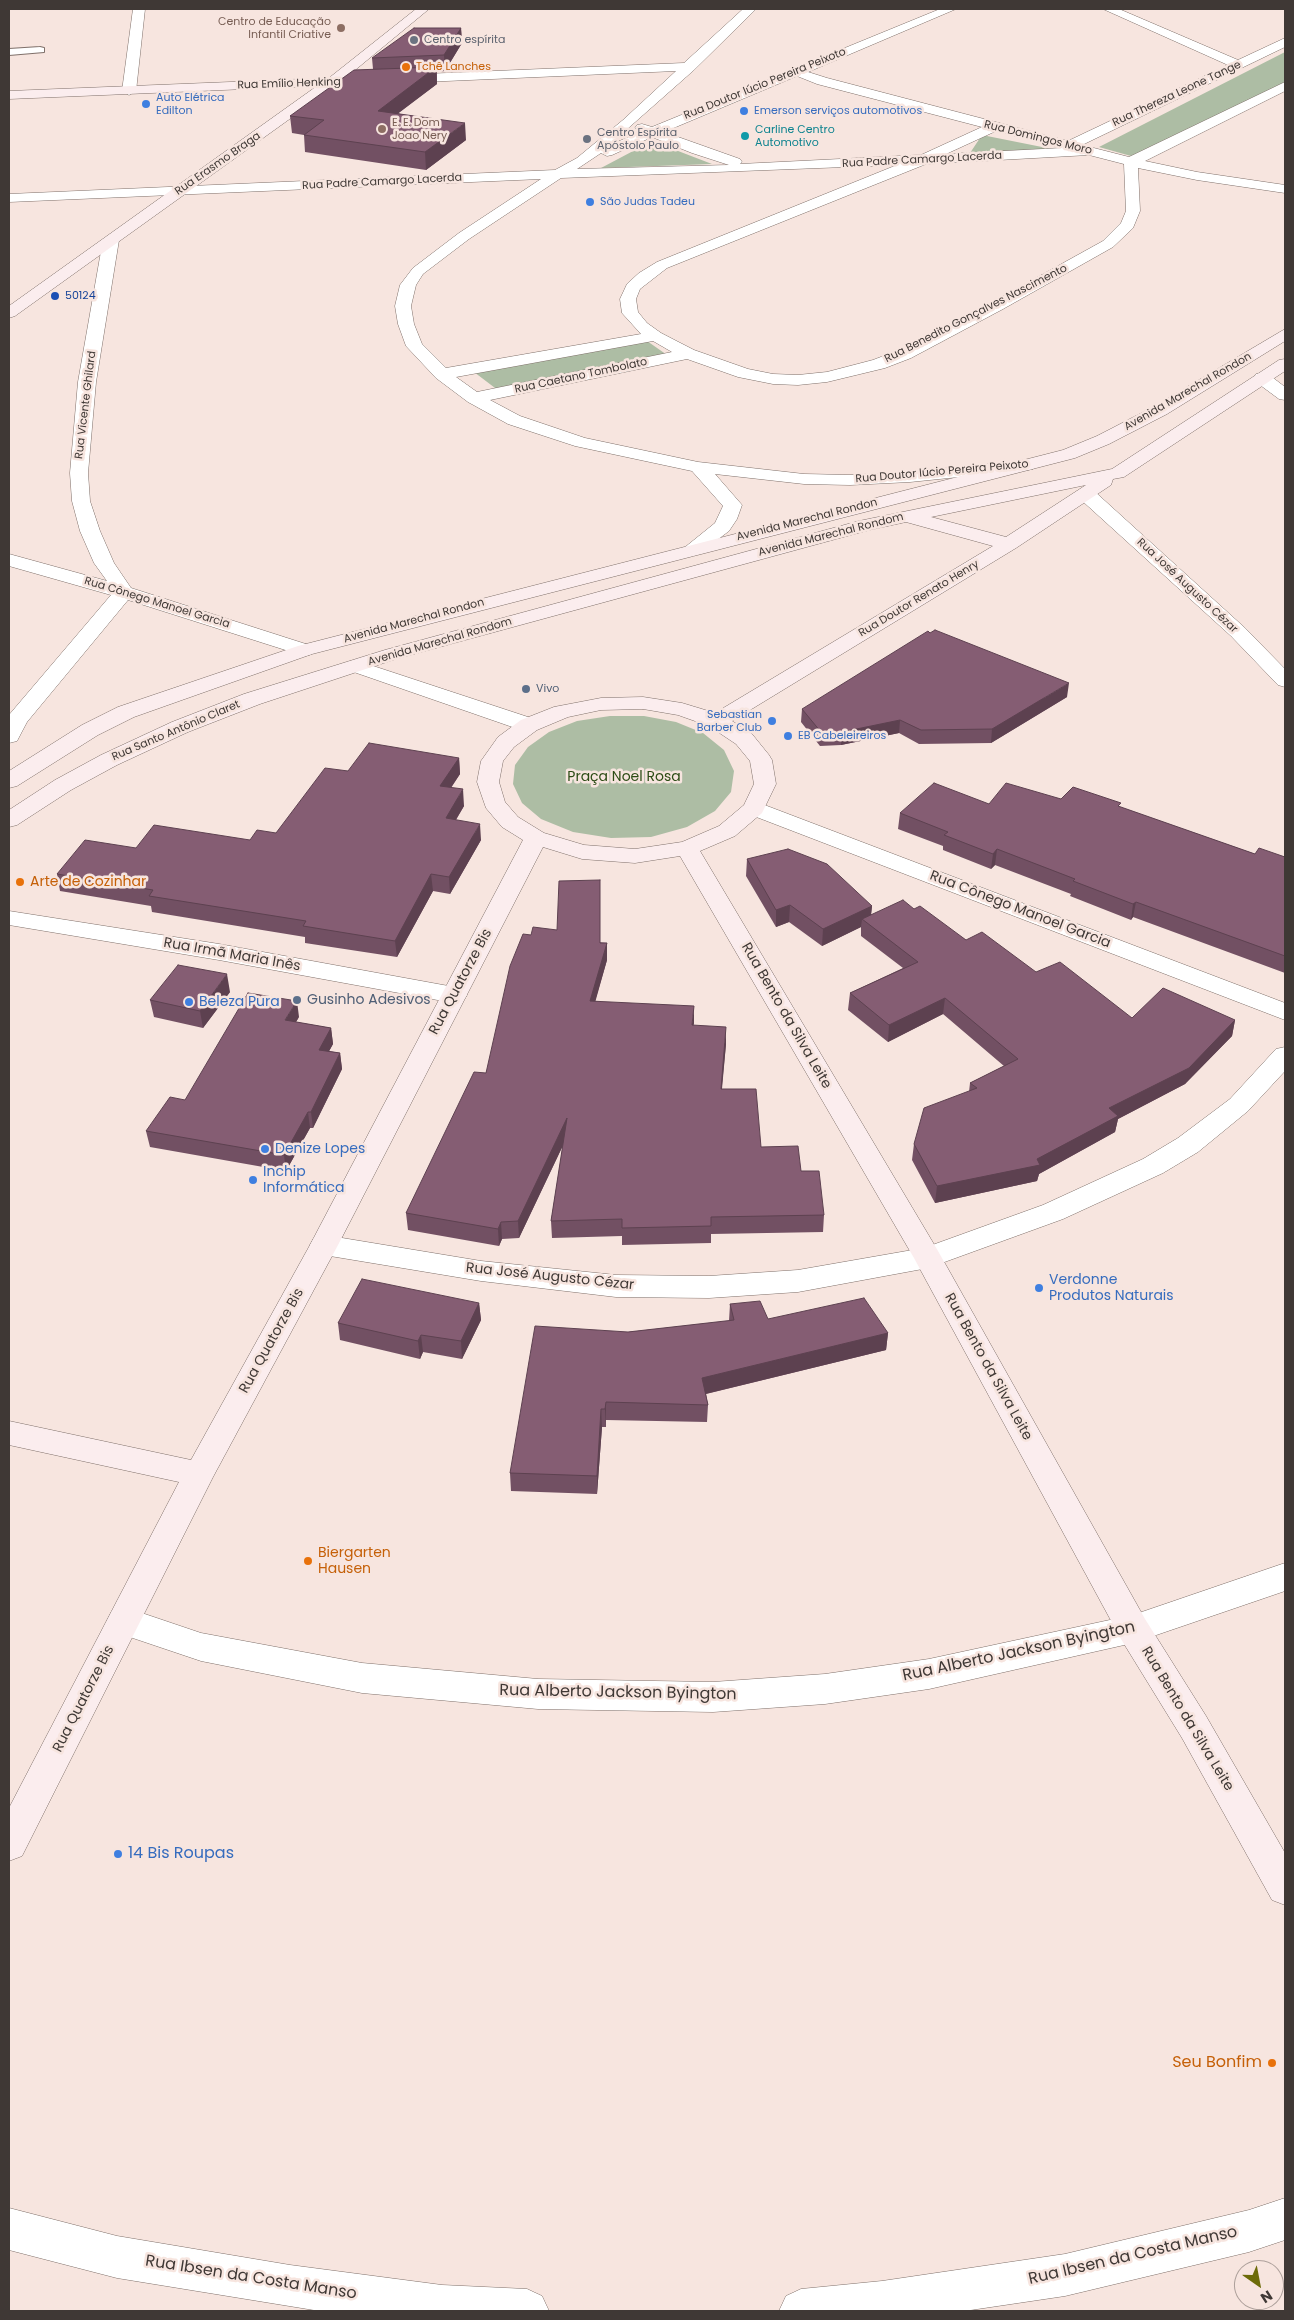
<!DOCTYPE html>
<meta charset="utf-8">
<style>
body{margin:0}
#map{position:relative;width:1294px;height:2320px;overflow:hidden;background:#f7e5df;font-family:Poppins,sans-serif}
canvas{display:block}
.frame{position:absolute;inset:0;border:10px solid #3f3835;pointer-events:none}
.north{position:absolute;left:1234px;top:2260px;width:50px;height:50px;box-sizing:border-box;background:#f7e5df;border:1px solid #ada09b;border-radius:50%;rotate:147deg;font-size:14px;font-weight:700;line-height:20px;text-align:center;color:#3f3835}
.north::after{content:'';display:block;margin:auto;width:18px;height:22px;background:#6d6b09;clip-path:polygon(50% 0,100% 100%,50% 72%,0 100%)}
</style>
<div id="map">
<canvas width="1294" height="2320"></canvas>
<div class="frame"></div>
<div class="north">N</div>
</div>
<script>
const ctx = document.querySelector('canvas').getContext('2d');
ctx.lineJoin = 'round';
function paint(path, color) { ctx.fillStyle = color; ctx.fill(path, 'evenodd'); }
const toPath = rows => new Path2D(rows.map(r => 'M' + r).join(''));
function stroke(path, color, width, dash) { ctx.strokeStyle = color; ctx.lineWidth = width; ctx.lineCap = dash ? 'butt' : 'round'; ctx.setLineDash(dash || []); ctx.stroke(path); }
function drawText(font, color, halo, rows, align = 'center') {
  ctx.font = font + ' Poppins,sans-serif'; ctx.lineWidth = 5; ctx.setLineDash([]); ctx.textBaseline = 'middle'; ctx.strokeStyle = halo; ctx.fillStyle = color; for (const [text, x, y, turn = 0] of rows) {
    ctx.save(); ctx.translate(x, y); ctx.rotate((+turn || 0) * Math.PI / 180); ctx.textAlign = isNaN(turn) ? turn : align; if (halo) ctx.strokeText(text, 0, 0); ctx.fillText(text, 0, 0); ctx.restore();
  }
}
paint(toPath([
 [1285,52,1285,83,1138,158,1099,147],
 [982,135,1052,149,970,153],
 [652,141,712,164,601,168],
 [647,341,670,357,499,391,474,372],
 [610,716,644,716,676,722,703,733,724,750,734,771,731,792,715,811,687,827,651,837,611,838,573,832,541,819,522,803,513,784,515,765,528,747,549,732,577,721]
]), '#adbda4');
const lane = toPath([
 [40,47,44,48,44,52,9,55,9,49,40,47]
]);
const street = toPath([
 [133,9,145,9,136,91,129,95,122,91,133,9],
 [743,9,756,9,694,70,608,146,640,132,635,128,637,125,642,124,652,127,940,9,956,9,808,72,827,78,1068,141,1228,65,1103,9,1119,9,1238,60,1285,38,1285,47,1082,145,1129,157,1285,82,1285,91,1145,161,1197,172,1285,185,1285,193,1197,180,1138,168,1140,211,1133,228,1113,247,1003,309,911,358,885,368,827,382,798,385,773,384,738,377,687,359,490,400,520,416,585,438,698,462,804,474,850,475,910,472,1027,460,1033,461,1036,465,1033,469,1027,470,910,482,850,485,804,484,715,474,742,505,737,519,729,531,701,552,694,554,687,552,684,548,715,523,723,506,692,471,575,446,508,424,468,402,436,378,406,346,398,324,395,306,400,285,413,268,459,233,541,179,9,202,9,194,555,170,577,158,623,120,676,71,400,83,394,79,400,75,684,63,743,9],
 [797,76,817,84,982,127,921,155,740,164,742,162,740,159,664,132,797,76],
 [996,131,1062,148,946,154,996,131],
 [652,137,692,153,729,165,577,169,601,153,607,156,612,155,652,137],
 [1089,155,1124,164,1126,211,1121,223,1103,241,991,303,899,350,873,360,827,372,798,375,773,374,748,369,694,350,661,333,647,323,638,312,636,299,640,289,667,268,926,164,1089,155],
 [897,165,657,262,639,273,627,284,620,299,622,313,641,334,446,368,422,344,414,324,411,306,416,285,423,274,469,239,561,178,897,165],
 [653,341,672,352,477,392,456,377,653,341],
 [111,235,119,240,96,382,88,473,90,501,100,531,114,563,131,588,312,646,315,650,312,654,305,656,298,654,128,600,27,722,17,741,9,743,9,715,111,595,9,566,9,554,107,581,94,563,80,531,72,501,70,473,78,382,103,240,111,235],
 [1262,373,1268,374,1285,387,1285,400,1279,399,1256,382,1254,378,1256,374,1262,373],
 [1086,488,1093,490,1245,628,1285,669,1285,687,1278,685,1231,636,1079,498,1077,494,1079,490,1086,488],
 [355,660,537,720,540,725,537,730,529,731,521,730,348,670,345,666,348,662,355,660],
 [754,801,1285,1003,1285,1020,746,813,743,808,746,803,754,801],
 [9,911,219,944,454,987,463,989,467,995,463,1001,454,1003,219,960,9,925,9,911],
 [1285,1047,1285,1071,1248,1111,1198,1152,1163,1173,1063,1219,928,1268,798,1292,709,1298,616,1297,481,1281,324,1255,314,1252,310,1245,314,1238,324,1235,481,1261,616,1275,709,1276,798,1270,924,1248,1043,1205,1143,1159,1178,1138,1230,1099,1276,1049,1285,1047],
 [1285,1563,1285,1591,1133,1643,929,1689,825,1704,713,1712,538,1709,362,1693,201,1661,112,1631,107,1621,112,1611,124,1607,201,1633,362,1663,538,1679,713,1682,825,1674,929,1659,1133,1615,1285,1563],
 [1285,2198,1285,2240,1249,2252,1065,2296,964,2311,779,2311,786,2296,801,2289,882,2281,1065,2254,1249,2210,1285,2198],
 [9,2208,117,2236,290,2265,442,2285,527,2289,542,2296,549,2311,320,2311,117,2278,9,2250,9,2208]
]);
const secondary = toPath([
 [416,9,429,9,337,85,15,316,9,318,9,306,317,86,9,99,9,91,329,78,416,9],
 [1285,329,1285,341,1167,414,1109,444,1075,458,312,654,134,717,98,735,17,786,9,788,9,771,82,725,118,707,298,646,1063,450,1097,436,1155,406,1285,329],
 [1285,359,1285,371,1124,477,1113,479,1111,485,1016,548,732,721,752,734,769,755,772,760,776,784,762,813,735,836,700,851,938,1251,1145,1619,1206,1716,1285,1853,1285,1905,1272,1900,1182,1738,1121,1639,914,1258,680,856,635,863,582,859,543,847,338,1245,213,1477,22,1856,9,1861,9,1808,179,1482,9,1445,9,1421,191,1460,310,1245,523,840,502,827,486,808,477,782,481,761,498,737,521,720,554,707,601,698,643,697,682,703,715,713,993,546,906,522,869,530,399,658,260,704,188,732,117,765,71,790,17,825,9,827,9,810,55,780,101,755,172,722,244,694,385,650,859,521,1112,469,1279,360,1285,359],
 [1086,485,1006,537,931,517,1086,485],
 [643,709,678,715,709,726,736,744,750,761,754,784,744,805,719,826,682,842,635,849,584,845,544,833,518,817,505,802,499,782,503,761,514,747,537,730,568,717,601,710,643,709]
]);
stroke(lane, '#7f706a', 2);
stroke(street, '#7f706a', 1);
stroke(secondary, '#7f706a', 1);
paint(lane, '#fff');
paint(street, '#fff');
paint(secondary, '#fbedee');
paint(toPath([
 [461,28,462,43,445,71,437,72,437,84,398,113,466,140,426,170,305,152,304,135,292,133,290,116,373,69,372,58],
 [1067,697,991,743,919,744,899,733,841,745,820,746,801,722,802,709],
 [459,758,460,774,451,788,464,806,456,820,481,840,450,894,433,891,397,957,305,943,305,937,152,912,151,906,60,891,57,874,136,848,250,840,276,833,348,771],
 [1061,799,1120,807,1255,854,1285,857,1285,973,1133,917,1131,920,1070,896,1071,894,995,865,991,869,943,850,943,846,898,829,900,813,989,804],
 [747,859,872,906,871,915,914,909,966,940,1132,1018,1235,1020,1232,1036,1185,1084,1118,1119,1115,1132,1039,1174,1037,1181,935,1203,912,1160,914,1144,969,1092,970,1083,1004,1066,943,1014,888,1042,848,1010,850,993,903,968,861,936,861,927,822,946,789,922,776,927,746,876],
 [531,935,607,943,607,960,595,1001,694,1023,693,1025,726,1044,722,1089,761,1147,801,1171,824,1215,823,1232,711,1234,711,1243,622,1245,622,1236,552,1238,551,1221,563,1145,519,1238,502,1239,499,1246,408,1230,406,1213,486,1073],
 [230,992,203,1028,154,1017,150,1000],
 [299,1017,296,1022,331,1028,333,1044,329,1051,340,1053,342,1069,313,1128,310,1128,286,1171,150,1147,146,1131,185,1100],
 [479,1303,481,1320,462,1359,423,1352,420,1359,340,1340,338,1323],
 [730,1304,768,1319,888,1333,886,1350,706,1394,708,1405,707,1422,606,1420,606,1427,602,1427,597,1494,511,1491,510,1473,628,1332,729,1321]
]), '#725063');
paint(toPath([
 [461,28,462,43,445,71,444,55],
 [436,67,437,84,379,128,378,111],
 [465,123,466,140,426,170,425,152],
 [1069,683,1067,697,991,743,992,729],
 [900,720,899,733,841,745,842,732],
 [459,758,460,774,441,802,440,786],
 [463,789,464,806,447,834,446,818],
 [480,824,481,840,450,894,449,877],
 [997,849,995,865,991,869,993,854],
 [431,874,433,891,397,957,395,941],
 [1136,902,1133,917,1131,920,1133,904],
 [790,905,789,922,776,927,776,910],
 [872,906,870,923,862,919,861,927,822,946,823,929],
 [607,943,607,960,591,1017,590,1001],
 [227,974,230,992,203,1028,200,1011],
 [945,998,943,1014,888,1042,889,1025],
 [297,1001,299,1017,287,1036,285,1020],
 [694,1006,694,1023,691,1042,692,1025],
 [1235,1020,1232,1036,1185,1084,1118,1119,1115,1132,1039,1174,1037,1181,935,1203,937,1186,1037,1159,1109,1108],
 [726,1027,726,1044,720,1106,721,1089],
 [331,1028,333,1044,321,1066,319,1050],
 [340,1053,342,1069,313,1128,311,1112],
 [308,1112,310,1128,286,1171,284,1155],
 [567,1118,568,1135,519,1238,518,1221],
 [501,1222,502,1239,499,1246,498,1229],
 [479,1303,481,1320,462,1359,461,1341],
 [888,1333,886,1350,701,1395,702,1378],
 [421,1335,423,1352,420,1359,418,1341],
 [606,1402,606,1427,605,1409],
 [601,1409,602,1427,597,1494,597,1476]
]), '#5d4150');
const building = toPath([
 [414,28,461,28,444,55,372,58,414,28],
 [436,67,378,111,465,123,425,152,304,135,324,120,290,116,354,70,436,67],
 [935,630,1069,683,992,729,921,730,900,720,842,732,821,732,802,709,928,631,930,633,935,630],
 [369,743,459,758,440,786,463,789,446,818,480,824,449,877,431,874,395,941,303,926,306,921,149,896,153,890,57,874,85,840,136,848,154,825,250,840,257,830,276,833,325,768,348,771,369,743],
 [934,783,989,804,1006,783,1061,799,1073,787,1121,803,1118,806,1255,854,1259,848,1285,857,1285,956,1136,902,1133,904,1073,881,1075,879,997,849,993,854,944,835,948,832,900,813,934,783],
 [788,849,827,864,872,906,823,929,790,905,776,910,747,859,788,849],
 [600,880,600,943,607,943,590,1001,694,1006,692,1025,726,1027,721,1089,756,1089,761,1147,798,1146,801,1171,819,1171,824,1215,711,1217,711,1226,622,1228,622,1219,551,1221,567,1118,518,1221,501,1222,498,1229,406,1213,474,1072,486,1073,510,966,523,934,531,935,533,927,557,930,559,881,600,880],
 [903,900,914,909,920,906,966,940,982,932,1036,972,1060,962,1132,1018,1163,988,1235,1020,1189,1068,1109,1108,1118,1116,1037,1159,1040,1165,937,1186,914,1144,924,1108,977,1088,970,1083,1018,1059,945,998,889,1025,850,993,918,962,862,919,903,900],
 [178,965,227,974,200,1011,150,1000,178,965],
 [248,993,297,1001,285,1020,331,1028,319,1050,340,1053,311,1112,308,1112,284,1155,146,1131,170,1097,185,1100,248,993],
 [362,1279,479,1303,461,1341,421,1335,418,1341,338,1323,362,1279],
 [864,1298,888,1333,702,1378,708,1405,606,1402,605,1409,601,1409,597,1476,510,1473,535,1326,628,1332,734,1320,730,1304,760,1301,768,1319,864,1298]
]);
paint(building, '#855d73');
stroke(building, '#5d4150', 1);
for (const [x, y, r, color] of [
 [341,28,5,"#8d6e63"],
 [414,40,5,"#6b7280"],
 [406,67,5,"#e8710a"],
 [146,104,5,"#3f7fe0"],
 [744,111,5,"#3f7fe0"],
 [382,129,5,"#8d6e63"],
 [745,136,5,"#0f9aa8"],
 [587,139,5,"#6b7280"],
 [590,202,5,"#3f7fe0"],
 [55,296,5,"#1a4fb4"],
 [526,689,5,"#5c6f8a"],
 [772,721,5,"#3f7fe0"],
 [788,736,5,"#3f7fe0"],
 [20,882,5,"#e8710a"],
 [297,1000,5,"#5c6f8a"],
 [189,1002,5,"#3f7fe0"],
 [265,1149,5,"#3f7fe0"],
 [253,1180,5,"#3f7fe0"],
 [1039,1288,5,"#3f7fe0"],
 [308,1561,5,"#e8710a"],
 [118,1854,5,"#3f7fe0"],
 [1272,2063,5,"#e8710a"]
]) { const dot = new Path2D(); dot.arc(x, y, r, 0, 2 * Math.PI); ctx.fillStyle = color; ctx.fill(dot); stroke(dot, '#f7e5df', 2); }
drawText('11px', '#785e54', '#f7e5df', [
 ["Centro de Educação",331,22],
 ["Infantil Criative",331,35],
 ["E. E. Dom",392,123,"left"],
 ["Joao Nery",392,136,"left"]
], 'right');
drawText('11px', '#5b616d', '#f7e5df', [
 ["Centro espírita",424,40],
 ["Centro Espírita",597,133],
 ["Apóstolo Paulo",597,146]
], 'left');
drawText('11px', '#c56008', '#f7e5df', [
 ["Tchê Lanches",416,67]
], 'left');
drawText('11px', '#3f3835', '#f7e5df', [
 ["Rua Emílio Henking",289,84,-2],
 ["Rua Doutor lúcio Pereira Peixoto",765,84,-22],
 ["Rua Thereza Leone Tange",1177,94,-25],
 ["Rua Domingos Moro",1038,138,14],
 ["Rua Padre Camargo Lacerda",922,160,-3],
 ["Rua Erasmo Braga",218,164,-35],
 ["Rua Padre Camargo Lacerda",382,182,-3],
 ["Rua Benedito Gonçalves Nascimento",976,314,-27],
 ["Rua Caetano Tombolato",581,376,-12],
 ["Avenida Marechal Rondon",1188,392,-30],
 ["Rua Vicente Ghilard",86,405,-83],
 ["Rua Doutor lúcio Pereira Peixoto",942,472,-5],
 ["Avenida Marechal Rondon",807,520,-14],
 ["Avenida Marechal Rondom",831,535,-14],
 ["Rua José Augusto Cézar",1187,586,43],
 ["Rua Doutor Renato Henry",919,599,-31],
 ["Rua Cônego Manoel Garcia",157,603,17],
 ["Avenida Marechal Rondon",414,621,-15],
 ["Avenida Marechal Rondom",440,642,-16],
 ["Rua Santo Antônio Claret",176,731,-23]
]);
drawText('11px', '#366cbe', '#f7e5df', [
 ["Auto Elétrica",156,98],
 ["Edilton",156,111],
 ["Emerson serviços automotivos",754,111],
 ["São Judas Tadeu",600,202],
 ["Sebastian",762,715,"right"],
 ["Barber Club",762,728,"right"],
 ["EB Cabeleireiros",798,736]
], 'left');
drawText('11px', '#0d838f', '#f7e5df', [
 ["Carline Centro",755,130],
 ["Automotivo",755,143]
], 'left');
drawText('11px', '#164399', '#f7e5df', [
 ["50124",65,296]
], 'left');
drawText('11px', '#4e5e75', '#f7e5df', [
 ["Vivo",536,689]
], 'left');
drawText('14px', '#2c4c15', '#f7e5df', [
 ["Praça Noel Rosa",624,777]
]);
drawText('14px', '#c56008', '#f7e5df', [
 ["Arte de Cozinhar",30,882],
 ["Biergarten",318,1553],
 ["Hausen",318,1569]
], 'left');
drawText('14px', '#3f3835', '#f7e5df', [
 ["Rua Cônego Manoel Garcia",1020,910,21],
 ["Rua Irmã Maria Inês",232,955,10],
 ["Rua Quatorze Bis",461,982,-62],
 ["Rua Bento da Silva Leite",786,1016,60],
 ["Rua José Augusto Cézar",550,1277,6],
 ["Rua Quatorze Bis",272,1341,-61],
 ["Rua Bento da Silva Leite",988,1367,61],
 ["Rua Quatorze Bis",84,1699,-63],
 ["Rua Bento da Silva Leite",1187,1719,59]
]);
drawText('14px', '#4e5e75', '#f7e5df', [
 ["Gusinho Adesivos",307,1000]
], 'left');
drawText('14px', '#366cbe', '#f7e5df', [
 ["Beleza Pura",199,1002],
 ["Denize Lopes",275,1149],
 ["Inchip",263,1172],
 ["Informática",263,1188],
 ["Verdonne",1049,1280],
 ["Produtos Naturais",1049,1296]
], 'left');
drawText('16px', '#3f3835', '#f7e5df', [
 ["Rua Alberto Jackson Byington",1019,1652,-12],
 ["Rua Alberto Jackson Byington",618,1693,1],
 ["Rua Ibsen da Costa Manso",1133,2256,-13],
 ["Rua Ibsen da Costa Manso",251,2278,9]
]);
drawText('16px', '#366cbe', '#f7e5df', [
 ["14 Bis Roupas",128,1854]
], 'left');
drawText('16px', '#c56008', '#f7e5df', [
 ["Seu Bonfim",1262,2063]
], 'right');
</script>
